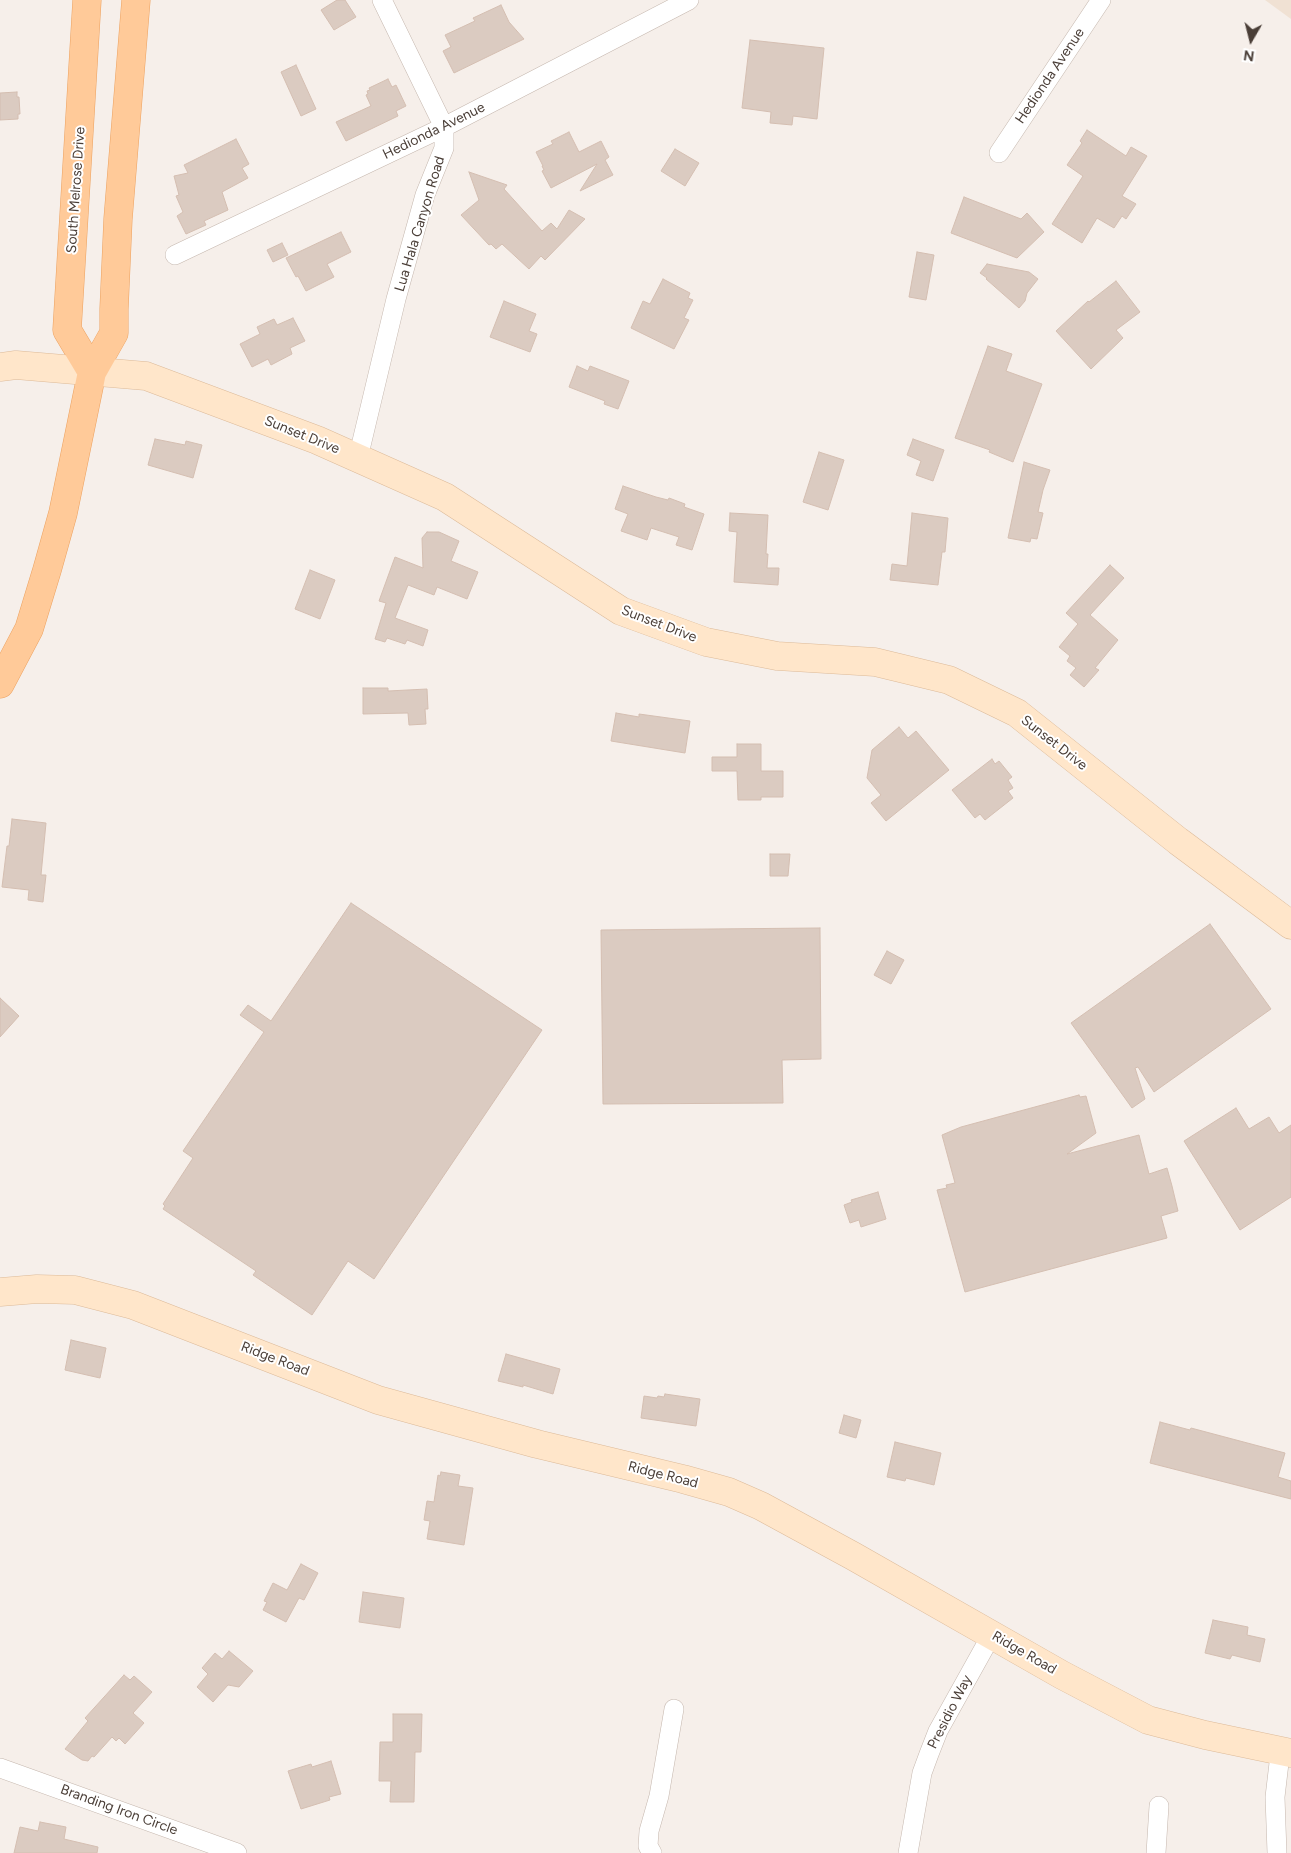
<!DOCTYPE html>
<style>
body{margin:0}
#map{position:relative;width:1291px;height:1853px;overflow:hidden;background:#f6efea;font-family:Figtree,sans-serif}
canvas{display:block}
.north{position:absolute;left:1226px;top:15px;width:50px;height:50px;-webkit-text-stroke:4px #fff;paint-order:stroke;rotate:188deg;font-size:14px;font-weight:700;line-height:20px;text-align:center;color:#4a3e37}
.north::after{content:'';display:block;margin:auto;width:18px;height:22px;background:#4a3e37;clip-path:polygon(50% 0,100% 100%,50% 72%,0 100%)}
</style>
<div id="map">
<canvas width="1291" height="1853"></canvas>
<div class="north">N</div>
</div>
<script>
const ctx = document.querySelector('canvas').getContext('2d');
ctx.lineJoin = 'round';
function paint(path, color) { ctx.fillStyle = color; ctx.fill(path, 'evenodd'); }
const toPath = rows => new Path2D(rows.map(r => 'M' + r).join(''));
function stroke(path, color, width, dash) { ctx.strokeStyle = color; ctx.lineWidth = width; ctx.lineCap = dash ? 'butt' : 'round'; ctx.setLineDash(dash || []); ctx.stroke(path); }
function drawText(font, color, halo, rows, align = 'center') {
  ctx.font = font + ' Figtree,sans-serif'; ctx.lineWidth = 4; ctx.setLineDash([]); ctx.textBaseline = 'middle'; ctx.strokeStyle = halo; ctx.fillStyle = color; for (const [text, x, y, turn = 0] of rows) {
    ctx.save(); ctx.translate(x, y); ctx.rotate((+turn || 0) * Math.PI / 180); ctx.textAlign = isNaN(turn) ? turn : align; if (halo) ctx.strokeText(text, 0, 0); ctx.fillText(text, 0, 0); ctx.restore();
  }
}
paint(toPath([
 [1265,0,1291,0,1291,19]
]), '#f0e1d3');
const building = toPath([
 [337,0,345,0,356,17,334,30,321,10,337,0],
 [501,5,509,22,524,39,454,73,443,51,451,47,445,35,475,21,473,18,501,5],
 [750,40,824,48,817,119,793,116,792,125,770,123,771,112,742,108,750,40],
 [296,65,316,109,301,116,281,72,296,65],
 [388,79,392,87,396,85,406,106,396,111,398,116,346,141,336,122,371,106,366,95,368,94,367,91,370,90,369,88,388,79],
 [17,92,17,97,19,97,20,114,18,114,18,119,0,120,0,93,17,92],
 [1087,130,1126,156,1131,147,1147,156,1122,196,1136,204,1126,219,1122,216,1114,228,1097,218,1082,243,1052,224,1083,176,1067,165,1082,143,1080,141,1087,130],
 [569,132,579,152,601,141,609,157,605,160,613,175,580,191,597,164,551,188,542,171,544,170,542,166,543,166,536,152,553,144,551,141,569,132],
 [236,139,249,164,242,168,248,178,222,192,228,210,204,221,206,225,186,234,177,216,183,212,176,196,179,195,174,176,188,173,184,165,236,139],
 [675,149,699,163,685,186,661,171,675,149],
 [469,172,507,185,504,189,542,231,551,223,557,229,569,210,585,219,545,260,541,256,529,269,502,244,496,249,491,244,489,245,461,215,479,200,469,172],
 [964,197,1021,219,1027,213,1044,232,1017,258,951,233,964,197],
 [341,232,351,252,327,264,334,277,306,291,298,276,296,277,286,258,341,232],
 [282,243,288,255,273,262,267,250,282,243],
 [917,252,934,255,926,300,909,297,917,252],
 [987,264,1029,272,1038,279,1027,293,1025,301,1019,308,986,279,987,278,980,273,987,264],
 [663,279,690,293,688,298,693,300,684,318,689,320,674,349,631,328,643,301,650,304,663,279],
 [1116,281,1140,312,1116,330,1123,338,1091,369,1056,331,1088,301,1089,302,1116,281],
 [504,301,536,314,529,331,537,334,530,352,490,337,504,301],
 [293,318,305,341,290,348,292,354,271,365,268,359,252,367,240,344,260,334,257,327,274,319,277,325,293,318],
 [988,346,1012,354,1006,371,1042,384,1013,462,989,452,990,450,955,438,988,346],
 [577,366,588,371,590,366,629,381,618,409,604,404,605,401,569,387,577,366],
 [155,439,185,445,186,441,202,445,193,478,148,465,155,439],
 [913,439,944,450,933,481,916,475,921,461,907,455,913,439],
 [819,452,844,460,828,510,803,502,819,452],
 [1024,462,1050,470,1043,490,1038,512,1043,513,1037,539,1031,538,1030,542,1008,538,1024,462],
 [623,486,656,497,668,500,669,498,685,504,684,507,704,514,692,550,676,545,679,537,651,528,647,540,621,531,628,514,615,509,623,486],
 [730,513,768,515,766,554,768,554,767,568,779,568,778,585,734,582,737,532,729,531,730,513],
 [912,513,948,518,945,552,942,552,938,585,890,580,892,564,907,566,912,513],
 [427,532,439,532,459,541,451,561,478,572,467,599,437,587,434,595,408,585,395,618,428,630,423,646,407,640,405,644,387,638,385,642,375,639,386,603,379,601,395,557,423,568,422,538,427,532],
 [1110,565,1124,578,1090,615,1118,640,1095,668,1099,670,1084,687,1070,675,1076,668,1067,661,1070,656,1059,647,1078,624,1066,613,1110,565],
 [310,570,335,580,320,619,295,609,310,570],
 [363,688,388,688,388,691,427,689,428,709,425,709,426,724,409,725,408,713,363,714,363,688],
 [616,713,639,717,639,714,690,721,685,753,611,741,616,713],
 [899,727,908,738,916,731,949,770,886,821,871,803,881,795,867,778,872,750,899,727],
 [737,744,761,744,761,771,783,771,783,797,761,797,761,800,738,800,737,771,712,771,712,757,737,757,737,744],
 [992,759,995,764,999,761,1012,777,1008,780,1013,788,1008,791,1013,798,985,820,980,814,975,818,952,790,992,759],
 [12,819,46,823,41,875,46,875,43,902,28,900,29,890,2,887,7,846,9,846,12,819],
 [770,854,790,854,788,876,770,876,770,854],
 [351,903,542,1030,374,1279,348,1261,312,1315,253,1275,256,1271,163,1209,165,1206,163,1204,193,1158,183,1151,264,1032,240,1015,248,1005,271,1021,351,903],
 [1210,924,1271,1009,1154,1092,1138,1067,1135,1068,1145,1099,1132,1108,1071,1023,1210,924],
 [820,928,821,1059,782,1060,783,1103,603,1104,601,930,820,928],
 [887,951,904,960,891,984,874,975,887,951],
 [0,998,19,1016,0,1037,0,998],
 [1079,1095,1080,1097,1086,1096,1096,1133,1067,1154,1139,1135,1149,1174,1167,1168,1172,1186,1178,1211,1161,1216,1167,1238,965,1292,937,1190,947,1188,946,1185,955,1183,942,1135,961,1127,1079,1095],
 [1236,1108,1249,1129,1269,1117,1279,1133,1291,1125,1291,1197,1240,1230,1184,1141,1236,1108],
 [878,1192,886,1219,861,1227,859,1220,850,1223,844,1205,852,1202,851,1200,878,1192],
 [71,1340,106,1348,100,1378,65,1370,71,1340],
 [506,1354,560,1369,553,1394,523,1385,523,1387,498,1381,506,1354],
 [665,1394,700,1399,696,1426,641,1418,644,1396,657,1398,658,1396,664,1397,665,1394],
 [844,1415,861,1420,856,1438,839,1433,844,1415],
 [1160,1422,1190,1430,1191,1428,1285,1453,1278,1477,1291,1481,1291,1499,1150,1463,1160,1422],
 [895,1442,941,1453,934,1485,906,1478,905,1481,887,1477,895,1442],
 [441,1472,460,1475,458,1486,473,1488,464,1545,427,1539,430,1521,424,1520,427,1501,434,1502,438,1475,440,1476,441,1472],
 [301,1564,318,1573,304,1600,299,1598,286,1622,263,1610,267,1602,264,1601,273,1583,287,1590,301,1564],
 [363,1592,404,1598,400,1628,359,1622,363,1592],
 [1213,1620,1248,1627,1247,1635,1265,1639,1260,1662,1232,1655,1230,1659,1205,1653,1213,1620],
 [229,1651,253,1671,239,1687,228,1685,213,1702,197,1687,208,1674,202,1668,215,1653,222,1659,229,1651],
 [124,1675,130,1680,134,1676,152,1692,133,1713,144,1723,125,1744,119,1738,116,1741,112,1737,94,1757,92,1756,88,1761,82,1760,65,1749,88,1721,85,1718,124,1675],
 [393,1714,422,1714,421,1752,415,1752,414,1802,390,1802,391,1781,379,1781,380,1742,393,1742,393,1714],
 [331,1761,341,1794,329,1797,330,1800,301,1809,288,1771,311,1764,312,1767,331,1761],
 [40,1822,66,1827,64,1839,98,1847,97,1853,14,1853,20,1827,38,1831,40,1822]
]);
paint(building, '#dbcbc1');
stroke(building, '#d4beb1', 1);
const street = toPath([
 [999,153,1101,0],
 [175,255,444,127,689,0],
 [358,458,396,299,425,195,444,148,444,127,382,0],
 [0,1768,237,1853],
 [652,1853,648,1846,649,1831,659,1796,674,1709],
 [908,1853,922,1773,929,1754,938,1731,992,1634],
 [1156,1853,1159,1806],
 [1277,1853,1275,1797,1279,1763,1283,1752]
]);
const secondary = toPath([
 [0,367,16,365,146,376,317,440,445,497,621,611,706,642,777,656,875,662,949,680,1017,713,1178,841,1291,925],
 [0,1292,37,1289,75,1290,133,1305,378,1400,537,1444,683,1479,729,1492,761,1506,853,1556,1062,1675,1148,1720,1205,1735,1291,1753]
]);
const primary = toPath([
 [87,0,67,330,92,372],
 [0,684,29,629,47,570,63,513,92,372,114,333,114,309,118,219,136,0]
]);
stroke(street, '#c5b7ae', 20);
stroke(secondary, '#dcba99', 29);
stroke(primary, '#eca261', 29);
stroke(street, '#fff', 19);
stroke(secondary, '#ffe6ca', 28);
stroke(primary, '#ffca99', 28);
drawText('14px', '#4a3e37', '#fff', [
 ["Hedionda Avenue",1050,76,-56],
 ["Hedionda Avenue",434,131,-26],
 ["South Melrose Drive",76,190,-86],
 ["Lua Hala Canyon Road",420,224,-73],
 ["Sunset Drive",302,435,22],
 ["Sunset Drive",659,624,21],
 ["Sunset Drive",1054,743,38],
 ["Ridge Road",275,1359,21],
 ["Ridge Road",663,1475,14],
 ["Ridge Road",1024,1653,30],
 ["Presidio Way",950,1712,-63],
 ["Branding Iron Circle",119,1810,20]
]);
</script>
